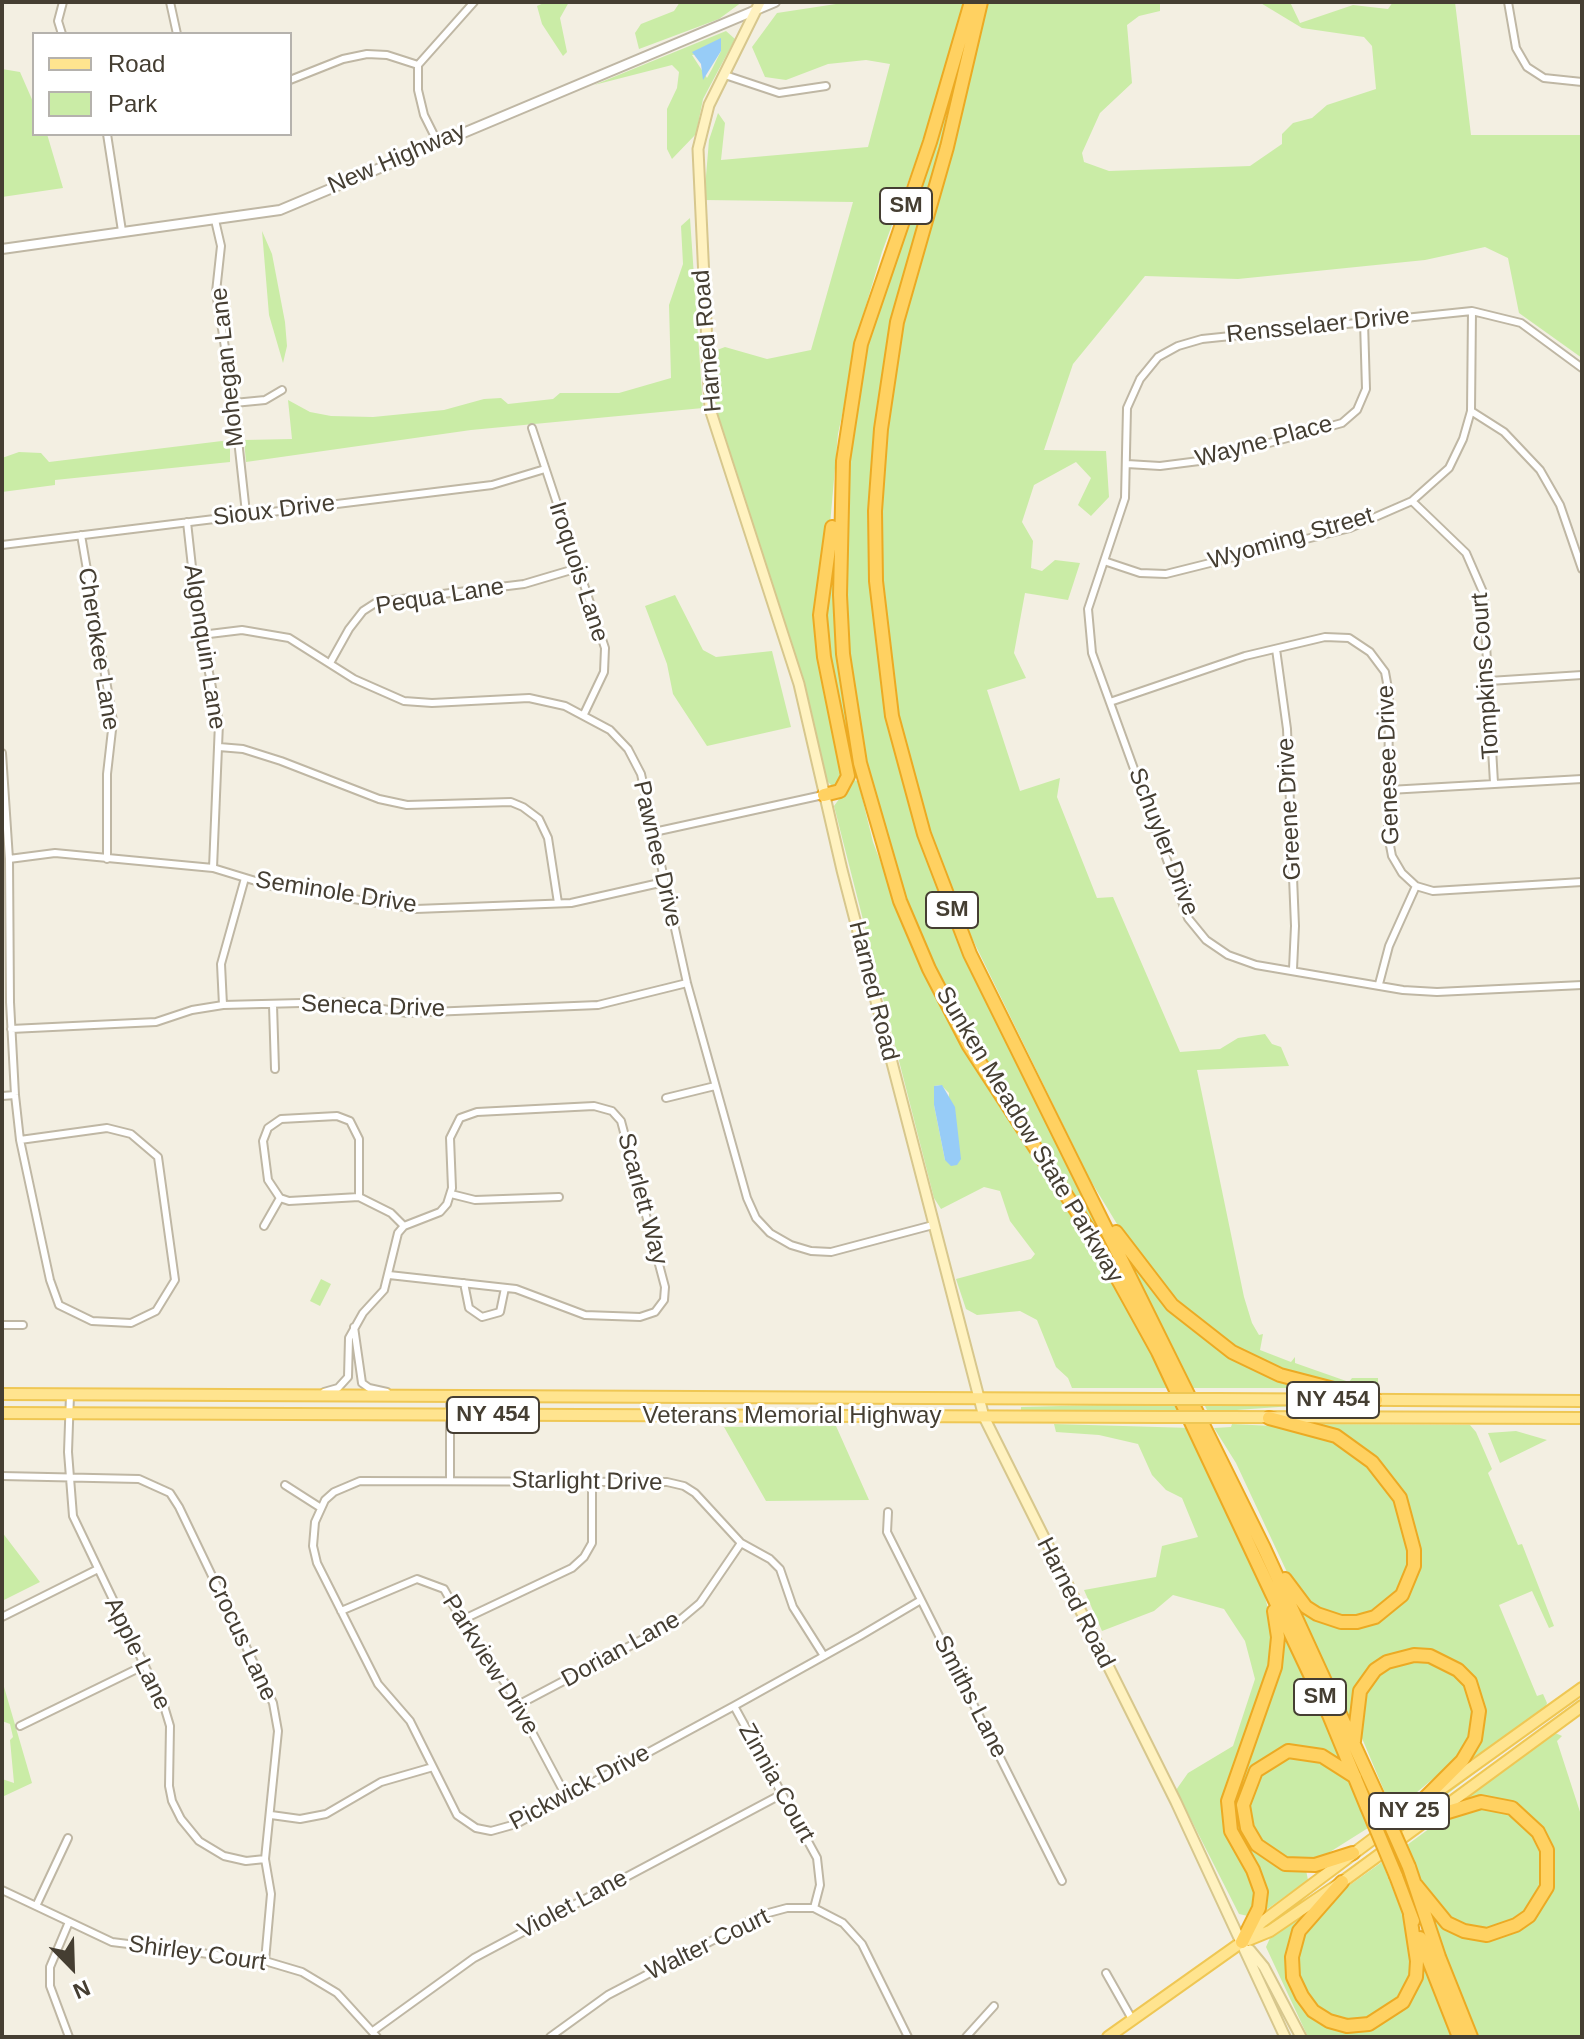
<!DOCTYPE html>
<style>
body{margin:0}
#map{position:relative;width:1584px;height:2039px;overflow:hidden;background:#f3efe2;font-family:Helvetica,sans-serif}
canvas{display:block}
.frame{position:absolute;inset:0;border:4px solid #453e32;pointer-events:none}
.legend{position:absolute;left:32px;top:32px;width:260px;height:104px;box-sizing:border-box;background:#fff;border:2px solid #b5b2ad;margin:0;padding:10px 14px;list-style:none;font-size:24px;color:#453e32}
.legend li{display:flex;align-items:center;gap:16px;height:40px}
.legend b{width:40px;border:2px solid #b5b2ad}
.north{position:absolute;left:32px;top:1927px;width:80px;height:80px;-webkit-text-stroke:6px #fff;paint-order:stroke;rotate:157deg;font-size:22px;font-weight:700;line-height:32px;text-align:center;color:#453e32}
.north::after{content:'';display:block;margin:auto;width:28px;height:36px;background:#453e32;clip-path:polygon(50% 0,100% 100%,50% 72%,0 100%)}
</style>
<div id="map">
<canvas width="1584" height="2039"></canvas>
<div class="frame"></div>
<ul class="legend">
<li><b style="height:10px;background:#ffe48f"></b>Road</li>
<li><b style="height:22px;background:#caeca6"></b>Park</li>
</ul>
<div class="north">N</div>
</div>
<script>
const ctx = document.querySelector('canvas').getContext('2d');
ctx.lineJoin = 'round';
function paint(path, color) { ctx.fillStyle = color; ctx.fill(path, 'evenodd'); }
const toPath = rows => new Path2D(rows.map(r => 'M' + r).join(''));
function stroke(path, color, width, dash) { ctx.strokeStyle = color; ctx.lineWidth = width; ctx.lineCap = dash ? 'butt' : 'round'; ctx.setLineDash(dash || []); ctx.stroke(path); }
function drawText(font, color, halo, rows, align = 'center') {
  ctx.font = font + ' Helvetica,sans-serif'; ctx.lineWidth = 6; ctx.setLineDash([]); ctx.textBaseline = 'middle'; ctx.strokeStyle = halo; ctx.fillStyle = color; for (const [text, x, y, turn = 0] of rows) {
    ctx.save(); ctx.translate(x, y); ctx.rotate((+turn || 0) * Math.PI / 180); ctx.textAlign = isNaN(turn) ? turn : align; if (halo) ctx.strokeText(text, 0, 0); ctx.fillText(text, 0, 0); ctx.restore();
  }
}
paint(toPath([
 [546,2,569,2,560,18,567,52,563,56,542,24,537,6],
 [680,2,742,2,719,19,639,49,635,33,641,24,674,11],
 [849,2,966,2,941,93,882,252,864,312,838,434,829,536,817,604,845,775,842,782,834,788,827,781,764,559,716,415,709,353,725,347,767,359,811,350,853,202,704,200,709,140,718,113,725,123,721,160,868,147,890,64,866,60,828,64,786,80,765,77,752,47,777,13],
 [986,2,1160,2,1160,11,1139,16,1127,25,1132,83,1100,113,1082,153,1084,162,1109,171,1250,166,1282,144,1282,134,1293,123,1312,118,1327,105,1376,89,1372,46,1364,37,1302,28,1259,2,1290,2,1300,23,1353,5,1388,9,1393,2,1455,2,1471,135,1582,135,1582,358,1519,313,1508,258,1485,247,1425,260,1238,279,1145,276,1073,364,1044,450,1106,451,1109,497,1091,516,1078,505,1091,478,1076,462,1034,485,1022,522,1033,541,1031,568,1042,571,1055,560,1080,563,1068,600,1025,593,1014,653,1026,678,987,690,1020,791,1060,778,1057,797,1097,898,1113,897,1180,1052,1220,1049,1238,1038,1265,1034,1272,1044,1281,1047,1289,1066,1197,1070,1244,1297,1252,1323,1259,1335,1263,1334,1260,1350,1291,1362,1295,1357,1295,1363,1349,1382,1352,1378,1378,1378,1378,1386,1337,1386,1305,1380,1230,1347,1171,1299,1131,1247,1089,1178,951,895,922,815,892,682,880,562,884,454,905,313],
 [726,31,735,39,703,99,696,134,672,159,667,149,667,109,677,88,679,72,672,65,594,85],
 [721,51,712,69,707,78,692,55],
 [2,69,20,72,34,104,34,134,47,134,63,188,2,197],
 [942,115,948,117,893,329,879,401,883,689,899,767,947,912,1138,1299,977,1051,924,946,899,883,861,745,850,677,844,601,847,471,857,400,872,324],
 [690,218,703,408,471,430,246,462,244,440,292,439,288,400,310,412,331,416,373,417,444,410,484,399,501,398,508,404,553,399,560,393,619,393,671,378,669,305,683,264,681,226],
 [262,231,272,254,285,322,287,346,283,363,269,315],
 [222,441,230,442,230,462,55,480,55,485,2,492,2,458,19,452,41,453,49,462],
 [833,555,838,643,835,644,851,748,849,749,825,633],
 [675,595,703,650,716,657,772,651,791,727,707,746,673,694,667,664,645,606],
 [853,780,858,781,873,842,897,905,943,1011,1116,1283,1171,1388,1072,1388,1068,1378,1056,1367,1037,1320,1020,1311,977,1315,966,1309,956,1279,1031,1259,1035,1254,1010,1221,1000,1191,984,1187,941,1209,934,1198,834,806],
 [941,1085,949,1093,945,1160,934,1105,934,1086],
 [1120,1244,1189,1326,1303,1388,1193,1388],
 [321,1279,331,1284,320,1306,310,1301],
 [1178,1403,1182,1412,1021,1410,1021,1407],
 [1204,1404,1292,1404,1293,1406,1208,1412],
 [1054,1424,1192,1428,1262,1584,1274,1634,1268,1682,1226,1786,1223,1805,1230,1843,1253,1881,1256,1894,1248,1916,1239,1914,1176,1790,1188,1773,1233,1746,1255,1679,1245,1641,1224,1609,1173,1595,1154,1611,1102,1631,1084,1590,1156,1577,1162,1546,1198,1537,1182,1498,1166,1490,1152,1475,1138,1444,1099,1435,1056,1432],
 [1232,1424,1293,1427,1351,1448,1393,1493,1410,1549,1409,1574,1387,1606,1351,1619,1329,1616,1309,1605,1293,1585,1236,1463,1214,1428,1231,1427],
 [1314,1424,1470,1425,1476,1432,1492,1469,1488,1473,1518,1545,1522,1544,1554,1626,1549,1628,1532,1591,1499,1605,1537,1696,1543,1694,1547,1703,1545,1709,1462,1767,1469,1758,1477,1690,1436,1653,1375,1666,1352,1722,1291,1593,1313,1616,1381,1618,1399,1606,1411,1589,1416,1574,1417,1551,1408,1505,1383,1467,1347,1436],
 [836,1426,869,1500,766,1501,724,1427],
 [1516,1431,1547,1440,1500,1463,1488,1433],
 [2,1532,40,1582,2,1601],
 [1280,1620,1349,1771,1334,1756,1313,1747,1285,1749,1246,1781,1249,1840,1264,1857,1283,1867,1306,1870,1308,1880,1259,1915,1265,1899,1233,1825,1234,1787,1274,1681],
 [1405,1659,1436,1663,1459,1676,1472,1694,1476,1718,1464,1753,1393,1812,1359,1731,1363,1692,1377,1673],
 [2,1680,32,1783,2,1797,2,1779,14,1783,10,1740,13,1737,10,1724,2,1721],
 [1529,1732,1408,1824,1405,1820],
 [1553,1732,1562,1736,1557,1741,1582,1818,1582,2037,1478,2037,1422,1899,1446,1927,1487,1938,1504,1936,1527,1924,1545,1902,1551,1854,1519,1810,1459,1799],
 [1295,1755,1316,1756,1346,1775,1368,1828,1314,1862,1296,1862,1273,1855,1254,1831,1248,1808,1252,1786,1265,1771,1280,1759],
 [1475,1807,1494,1807,1516,1816,1532,1830,1543,1851,1545,1878,1538,1898,1523,1917,1500,1929,1477,1931,1449,1921,1422,1885,1407,1845,1441,1820],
 [1382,1862,1408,1927,1413,1971,1406,1988,1392,2005,1377,2015,1357,2020,1331,2016,1311,2001,1299,1981,1295,1957,1303,1931,1340,1892],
 [1311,1909,1288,1963,1315,2017,1360,2029,1385,2021,1404,2006,1420,1947,1454,2037,1308,2037,1266,1947,1270,1938]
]), '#caeca6');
paint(toPath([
 [721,38,721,51,703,80,701,64,692,52],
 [942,1085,955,1107,961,1159,957,1165,951,1166,945,1160,934,1105,934,1086]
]), '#97ccf7');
const minor = toPath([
 [170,2,177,34],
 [1508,2,1516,48,1527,67,1544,78,1582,82],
 [62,34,58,21,63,2],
 [725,75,779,93,826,86],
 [290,80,343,59,367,54,387,55,418,65],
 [107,134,122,231],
 [437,141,424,115,418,90,418,65,474,2],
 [215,220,221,246,216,292,234,403,246,513],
 [1582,368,1521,323,1472,311,1202,339,1178,346,1158,357,1140,379,1127,408,1125,498,1088,609,1092,653,1188,918,1206,940,1228,955,1256,965,1403,990,1437,992,1582,985],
 [234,403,265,400,282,390],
 [1471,411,1504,432,1540,470,1560,505,1582,569],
 [532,428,605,648,604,672,584,714],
 [1127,464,1160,466,1207,460,1342,423,1357,410,1366,389,1364,322],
 [1412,501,1466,553,1483,592,1494,783],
 [187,522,197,612,219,723,213,868],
 [81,535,113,721,107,774,107,859],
 [2,545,492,485,545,469],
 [1104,561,1140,573,1166,574,1350,528,1412,501,1449,468,1463,439,1471,411,1472,311],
 [201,635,242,630,289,638,354,679,404,701,432,703,529,698,565,706,610,730,628,749,641,774,687,983,747,1198,756,1218,770,1233,791,1245,811,1251,831,1252,933,1225],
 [1276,649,1287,729,1295,926,1293,969],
 [330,663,349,629,363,611,377,602,524,584,578,568],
 [1489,681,1582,675],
 [1110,702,1245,656,1325,637,1349,638,1370,652,1385,672,1389,694,1388,835,1392,856,1402,873,1416,886,1433,891,1582,882],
 [219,747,243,749,281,761,379,799,407,805,511,802,523,807,539,819,548,838,558,903],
 [2,753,9,859,10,1002,15,1095,20,1140,50,1280,59,1305,92,1321,131,1323,156,1311,175,1280,158,1157,131,1134,107,1128,20,1140],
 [1389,790,1582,779],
 [654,832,823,795],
 [9,859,55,853,213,868,272,886,416,909,571,903,664,882],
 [1379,984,1389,946,1416,886],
 [223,1005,221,964,245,878],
 [273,1005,275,1069],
 [11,1029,156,1022,192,1010,223,1005,340,1002,407,1013,598,1005,687,983],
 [2,1096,15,1095],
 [666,1098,715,1086],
 [451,1194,475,1200,559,1197],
 [359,1197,359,1139,350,1121,337,1116,281,1119,268,1128,263,1141,268,1180,280,1198,289,1201,359,1197,391,1213,404,1226],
 [264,1226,280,1198],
 [464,1283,469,1308,482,1317,500,1312,505,1288],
 [2,1325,23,1325],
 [354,1327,362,1383,369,1388,387,1392],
 [324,1392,338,1388,348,1377,349,1338,363,1313,384,1290,398,1233,404,1226,440,1212,447,1204,452,1188,450,1138,460,1118,477,1112,594,1106,612,1111,621,1121,665,1287,664,1300,655,1312,640,1317,585,1315,516,1289,389,1275],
 [70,1395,68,1452,73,1516,164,1706,170,1726,169,1786,172,1801,181,1819,199,1841,224,1856,246,1861,265,1859],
 [450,1395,450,1480],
 [2,1476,139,1479,170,1493,179,1507,273,1703,278,1731,265,1859,271,1894,265,1961],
 [285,1485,321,1508],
 [888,1512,887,1532,1062,1881],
 [341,1611,417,1579,444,1589,472,1638,508,1687,566,1796],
 [2,1617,96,1570],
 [462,1620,572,1568,584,1557,592,1543,592,1482],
 [824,1656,793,1607,780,1569,770,1559,741,1543,695,1493,684,1486,667,1482,360,1481,334,1492,325,1500,315,1522,313,1546,317,1563,378,1684,410,1721,457,1815,476,1828,491,1831,516,1824,734,1706,860,1636,921,1600],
 [518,1705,681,1619,700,1603,741,1543],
 [734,1706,817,1858,820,1885,814,1908],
 [20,1726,143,1666],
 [271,1815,300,1819,326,1814,381,1782,433,1767],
 [2,1890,112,1942,265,1961,302,1972,337,1993,377,2037],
 [37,1904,68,1838],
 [69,1922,50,1967,50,1986,69,2037],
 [1106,1973,1132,2019],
 [373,2031,474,1958,782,1794],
 [550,2037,608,1995,761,1915,787,1908,814,1908,843,1923,862,1944,908,2037],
 [966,2037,994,2006]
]);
const tertiary = toPath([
 [2,249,280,210,775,2]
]);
const secondary = toPath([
 [760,2,709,105,698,149,710,409,799,684,842,870,984,1417,1176,1802,1285,2037],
 [1250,1950,1264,1967,1301,2037]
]);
const primary = toPath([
 [2,1394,1158,1399],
 [1217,1399,1582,1401],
 [2,1413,1161,1417],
 [1225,1417,1582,1418],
 [1437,1792,1582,1688],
 [1248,1940,1270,1931,1342,1882,1582,1706],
 [1108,2037,1242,1942,1262,1922,1421,1803]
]);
const motorway = toPath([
 [971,2,930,142,861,344,843,461,840,595,843,654,860,763,900,901,929,969,969,1046,1100,1247,1158,1352,1329,1715,1367,1807],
 [981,2,947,147,897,322,881,429,875,511,876,581,892,716,924,834,970,954,1264,1548,1379,1799],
 [824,795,840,791,848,776,824,657,820,615,832,527],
 [1116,1232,1172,1305,1232,1352,1280,1375,1376,1400],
 [1269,1418,1336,1436,1372,1462,1400,1498,1414,1550,1414,1566,1402,1595,1375,1617,1357,1622,1341,1622,1317,1614,1306,1607,1285,1579],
 [1354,1741,1360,1691,1375,1670,1387,1662,1414,1655,1430,1656,1458,1670,1470,1682,1479,1711,1475,1739,1462,1761,1416,1807],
 [1353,1853,1315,1865,1285,1864,1257,1845,1247,1828,1243,1805,1256,1771,1288,1751,1322,1756,1355,1777],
 [1409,1867,1439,1957,1471,2037],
 [1396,1876,1413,1921],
 [1342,1882,1299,1931,1292,1957,1293,1977,1302,1996,1313,2011,1329,2021,1347,2026,1369,2024,1403,2002,1416,1977,1417,1961,1410,1915],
 [1416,1885,1447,1923,1464,1931,1487,1935,1516,1925,1529,1916,1547,1887,1547,1850,1538,1832,1512,1808,1481,1802,1425,1819],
 [1420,1938,1459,2037],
 [1242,1942,1259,1908,1261,1892,1253,1870,1231,1831,1228,1801,1275,1667,1278,1637,1274,1611]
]);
stroke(minor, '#bfb7a4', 10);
stroke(tertiary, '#bfb7a4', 12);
stroke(secondary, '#d7c78d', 13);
stroke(primary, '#efc754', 14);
stroke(motorway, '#ecaa23', 16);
stroke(minor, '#fff', 6);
stroke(tertiary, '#fff', 8);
stroke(secondary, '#fff2c0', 9);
stroke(primary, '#ffe48f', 10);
stroke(motorway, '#ffd161', 12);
const primaryBridge = toPath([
 [1158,1399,1217,1399],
 [1161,1417,1225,1417]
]);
const motorwayBridge = toPath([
 [1379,1799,1409,1867],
 [1367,1807,1396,1876]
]);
stroke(primaryBridge, '#efc754', 14, []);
stroke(motorwayBridge, '#ecaa23', 16, []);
stroke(primaryBridge, '#ffe48f', 10);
stroke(motorwayBridge, '#ffd161', 12);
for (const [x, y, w] of [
 [906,206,52],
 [952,910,52],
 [1333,1400,92],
 [493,1415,92],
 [1320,1697,52],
 [1409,1811,80]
]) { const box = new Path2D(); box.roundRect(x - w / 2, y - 18, w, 36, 6); ctx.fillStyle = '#fff'; ctx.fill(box); stroke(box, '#453e32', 2); }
drawText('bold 22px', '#453e32', null, [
 ["SM",906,206],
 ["SM",952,910],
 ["NY 454",1333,1400],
 ["NY 454",493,1415],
 ["SM",1320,1697],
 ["NY 25",1409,1811]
]);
drawText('24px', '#453e32', '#fff', [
 ["New Highway",397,159,-23],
 ["Rensselaer Drive",1318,326,-6],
 ["Harned Road",708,341,-95],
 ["Mohegan Lane",228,367,-96],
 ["Wayne Place",1264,442,-15],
 ["Sioux Drive",274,511,-7],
 ["Wyoming Street",1291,539,-16],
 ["Iroquois Lane",578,572,72],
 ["Pequa Lane",440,597,-9],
 ["Algonquin Lane",204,647,81],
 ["Cherokee Lane",98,649,81],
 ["Tompkins Court",1486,676,-94],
 ["Genesee Drive",1389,765,-92],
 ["Greene Drive",1290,809,-93],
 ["Schuyler Drive",1163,842,69],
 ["Pawnee Drive",657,854,77],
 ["Seminole Drive",336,893,9],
 ["Harned Road",873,991,76],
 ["Seneca Drive",373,1007,2],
 ["Sunken Meadow State Parkway",1029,1135,59],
 ["Scarlett Way",642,1199,75],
 ["Veterans Memorial Highway",792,1416],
 ["Starlight Drive",587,1482,1],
 ["Harned Road",1075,1603,63],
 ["Crocus Lane",241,1638,65],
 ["Dorian Lane",621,1650,-29],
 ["Apple Lane",137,1654,64],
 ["Parkview Drive",490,1665,58],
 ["Smiths Lane",970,1697,63],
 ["Zinnia Court",776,1783,61],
 ["Pickwick Drive",580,1788,-28],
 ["Violet Lane",573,1905,-28],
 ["Walter Court",708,1945,-26],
 ["Shirley Court",197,1954,8]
]);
</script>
